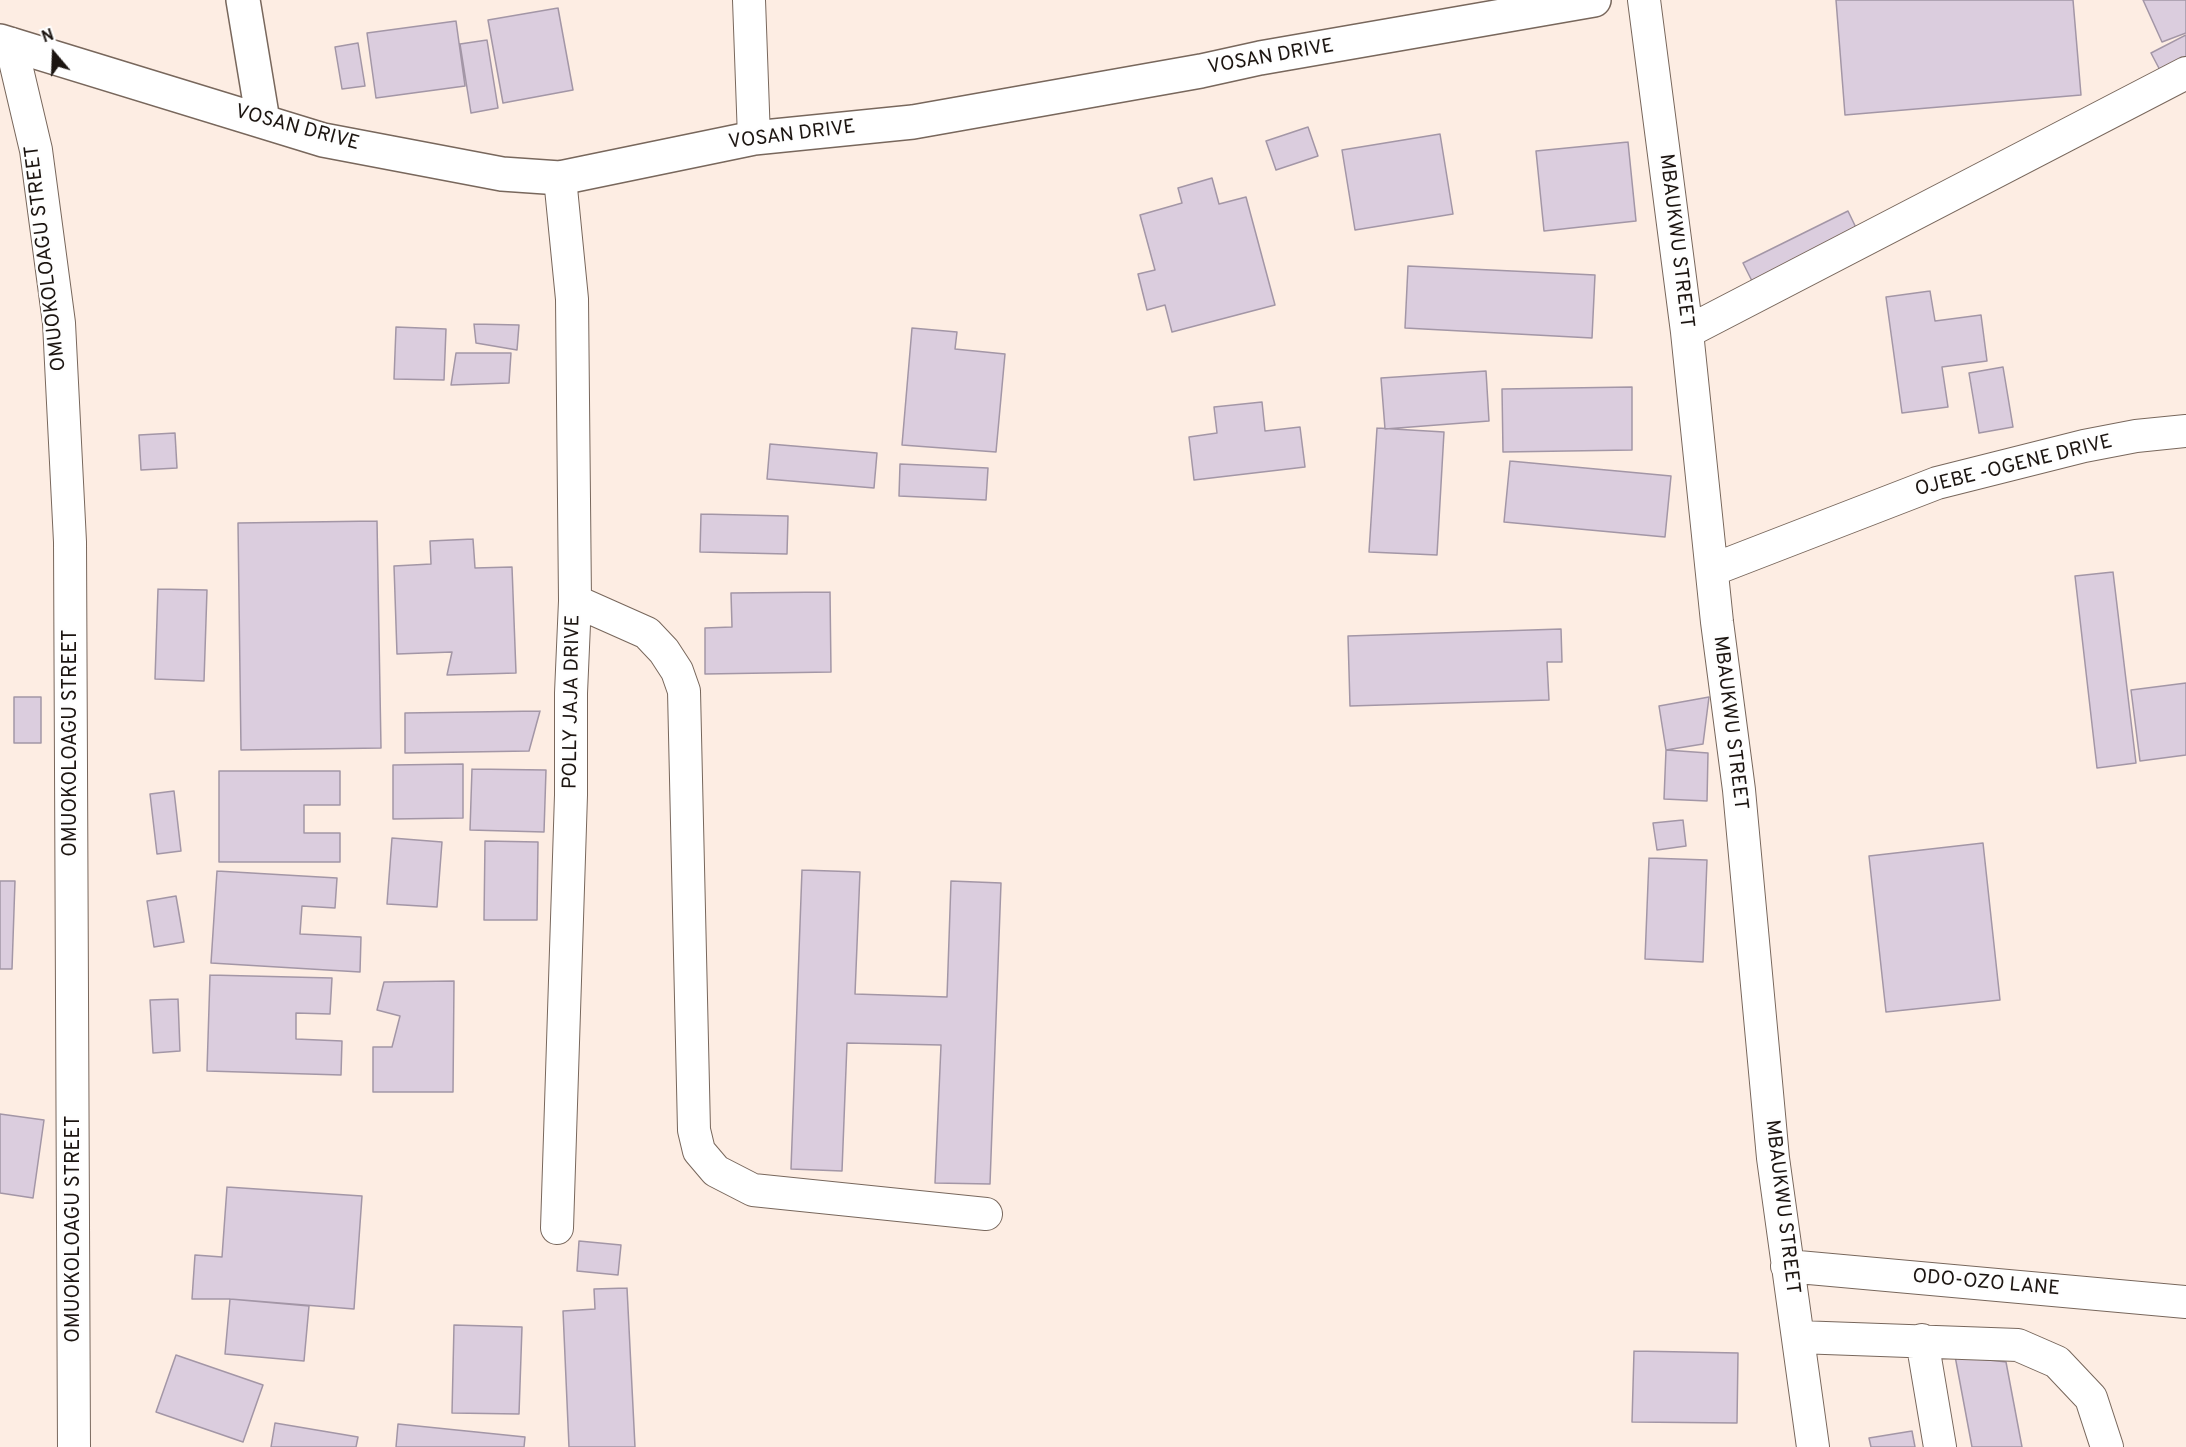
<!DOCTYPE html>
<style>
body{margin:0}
#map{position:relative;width:2186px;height:1447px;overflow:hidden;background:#fdede3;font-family:Overpass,sans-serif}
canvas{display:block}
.north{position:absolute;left:24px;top:24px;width:60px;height:60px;-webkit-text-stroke:4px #fefefe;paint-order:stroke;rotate:341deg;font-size:16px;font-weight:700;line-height:24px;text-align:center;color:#1c1511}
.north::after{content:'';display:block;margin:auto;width:21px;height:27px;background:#1c1511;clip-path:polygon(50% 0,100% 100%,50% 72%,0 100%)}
</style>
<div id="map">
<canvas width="2186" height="1447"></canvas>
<div class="north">N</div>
</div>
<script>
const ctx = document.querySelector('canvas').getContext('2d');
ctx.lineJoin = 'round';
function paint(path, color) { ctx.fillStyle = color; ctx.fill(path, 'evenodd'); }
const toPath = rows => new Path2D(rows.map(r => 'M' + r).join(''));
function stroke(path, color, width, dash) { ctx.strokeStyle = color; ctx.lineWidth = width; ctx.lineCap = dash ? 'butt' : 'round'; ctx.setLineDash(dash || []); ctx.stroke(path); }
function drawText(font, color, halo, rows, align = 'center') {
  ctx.font = font + ' Overpass,sans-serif'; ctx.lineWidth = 4.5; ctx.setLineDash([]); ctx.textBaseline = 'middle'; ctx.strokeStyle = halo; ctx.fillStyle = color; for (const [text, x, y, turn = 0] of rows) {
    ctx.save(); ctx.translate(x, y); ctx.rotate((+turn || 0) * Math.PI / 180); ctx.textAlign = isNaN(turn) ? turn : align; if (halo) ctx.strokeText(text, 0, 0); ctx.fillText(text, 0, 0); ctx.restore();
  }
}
const building = toPath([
 [1836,0,2073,0,2081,95,1845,115,1836,0],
 [2143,0,2186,0,2186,33,2162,42,2143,0],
 [558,8,573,90,503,103,488,20,558,8],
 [456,21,465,86,376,98,367,33,456,21],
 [2186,35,2186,62,2162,74,2151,53,2186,35],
 [487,40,498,108,471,113,460,44,487,40],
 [358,43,365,86,342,89,335,47,358,43],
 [1308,127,1318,156,1276,170,1266,141,1308,127],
 [1440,134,1453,214,1355,230,1342,150,1440,134],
 [1628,142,1636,221,1544,231,1536,151,1628,142],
 [1212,178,1219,204,1246,197,1275,305,1172,332,1165,305,1147,310,1138,274,1155,270,1140,215,1182,203,1178,188,1212,178],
 [1848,211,1859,234,1754,285,1743,263,1848,211],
 [1408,266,1595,275,1592,338,1405,328,1408,266],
 [1930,291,1935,321,1981,315,1987,361,1942,367,1948,407,1902,413,1886,297,1930,291],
 [474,324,519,325,517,350,476,343,474,324],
 [396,327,446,329,444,380,394,379,396,327],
 [912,328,957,332,955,349,1005,354,996,452,902,445,912,328],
 [456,353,511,353,509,383,451,385,456,353],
 [2003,367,2013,427,1979,433,1969,373,2003,367],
 [1486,371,1489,421,1385,429,1381,378,1486,371],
 [1632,387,1632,450,1503,452,1502,389,1632,387],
 [1262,402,1265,431,1300,427,1305,467,1194,480,1189,437,1217,433,1214,407,1262,402],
 [1377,428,1444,432,1437,555,1369,552,1377,428],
 [175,433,177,468,141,470,139,435,175,433],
 [770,444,877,453,874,488,767,479,770,444],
 [1510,461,1671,476,1665,537,1504,522,1510,461],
 [900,464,988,468,986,500,899,496,900,464],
 [701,514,788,516,787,554,700,552,701,514],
 [377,521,381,748,241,750,238,523,377,521],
 [473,539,475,568,512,567,516,673,447,675,452,652,397,654,394,566,431,564,430,541,473,539],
 [2113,572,2136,763,2097,768,2075,576,2113,572],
 [158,589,207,590,204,681,155,679,158,589],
 [830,592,831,672,705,674,705,628,732,627,731,593,830,592],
 [1561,629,1562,662,1547,662,1549,700,1350,706,1348,636,1561,629],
 [2186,683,2186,755,2140,761,2131,690,2186,683],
 [14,697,41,697,41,743,14,743,14,697],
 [1709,697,1703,744,1666,750,1659,706,1709,697],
 [540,711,529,751,405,753,405,713,540,711],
 [1666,750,1708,753,1707,801,1664,799,1666,750],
 [463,764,463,818,393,819,393,765,463,764],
 [472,769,546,770,544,832,470,830,472,769],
 [219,771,340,771,340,805,304,805,304,833,340,833,340,862,219,862,219,771],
 [174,791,181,851,157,854,150,794,174,791],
 [1683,820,1686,846,1657,850,1653,823,1683,820],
 [392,838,442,842,437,907,387,904,392,838],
 [485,841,538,842,537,920,484,920,485,841],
 [1983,843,2000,1000,1886,1012,1869,856,1983,843],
 [1649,858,1707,860,1703,962,1645,959,1649,858],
 [802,870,860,872,855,994,947,997,951,881,1001,883,990,1184,935,1183,941,1045,847,1043,842,1171,791,1169,802,870],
 [217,871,337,878,335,908,302,906,300,934,361,937,360,972,211,963,217,871],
 [0,881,15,881,12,969,0,969,0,881],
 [176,896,184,942,154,947,147,901,176,896],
 [210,975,332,978,330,1014,296,1013,296,1039,342,1041,341,1075,207,1071,210,975],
 [454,981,453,1092,373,1092,373,1047,392,1047,400,1016,377,1010,384,982,454,981],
 [178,999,180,1051,153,1053,150,1000,178,999],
 [0,1114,44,1120,33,1198,0,1193,0,1114],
 [227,1187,362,1196,354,1309,230,1299,192,1299,195,1255,222,1257,227,1187],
 [579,1241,621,1245,618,1275,577,1271,579,1241],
 [627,1288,635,1447,569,1447,563,1311,595,1309,594,1289,627,1288],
 [230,1299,309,1306,304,1361,225,1354,230,1299],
 [454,1325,522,1327,519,1414,452,1413,454,1325],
 [1634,1351,1738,1353,1737,1423,1632,1422,1634,1351],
 [176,1355,263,1385,243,1442,156,1412,176,1355],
 [1955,1356,2006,1362,2022,1447,1972,1447,1955,1356],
 [275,1423,358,1437,356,1447,271,1447,275,1423],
 [398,1424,525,1437,524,1447,396,1447,398,1424],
 [1912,1431,1915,1447,1871,1447,1869,1438,1912,1431]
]);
paint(building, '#dbcdde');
stroke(building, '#a396a6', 1.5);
const minor = toPath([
 [749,0,754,138],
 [1644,0,1687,332,1717,622,1739,790,1773,1158,1813,1447],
 [11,44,36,150,59,323,70,542,74,1447],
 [1687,332,2186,73],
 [1712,570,1937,483,2084,446,2136,436,2186,431],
 [575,601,647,633,664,651,677,671,684,691,694,1130,699,1151,716,1171,753,1190,986,1214],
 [557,1228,571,795,571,693,575,601,572,299,560,178],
 [1787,1266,2186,1302],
 [1798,1337,2018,1345,2057,1362,2091,1398,2107,1447],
 [1922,1340,1940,1447]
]);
const tertiary = toPath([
 [243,0,263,121],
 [0,41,323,140,502,174,560,178,754,138,913,122,1201,71,1260,58,1594,0]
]);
stroke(minor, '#78675c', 34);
stroke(tertiary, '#78675c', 36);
stroke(minor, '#fff', 32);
stroke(tertiary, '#fff', 33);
drawText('20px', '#1c1511', '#fefefe', [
 ["VOSAN DRIVE",1271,58,-10],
 ["VOSAN DRIVE",297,129,15],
 ["VOSAN DRIVE",792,136,-7],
 ["MBAUKWU STREET",1675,241,83],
 ["OMUOKOLOAGU STREET",47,258,-97],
 ["OJEBE -OGENE DRIVE",2014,467,-14],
 ["POLLY JAJA DRIVE",573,702,-89],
 ["MBAUKWU STREET",1729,723,83],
 ["OMUOKOLOAGU STREET",72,743,-90],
 ["MBAUKWU STREET",1781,1207,83],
 ["OMUOKOLOAGU STREET",75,1229,-90],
 ["ODO-OZO LANE",1986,1284,5]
]);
</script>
